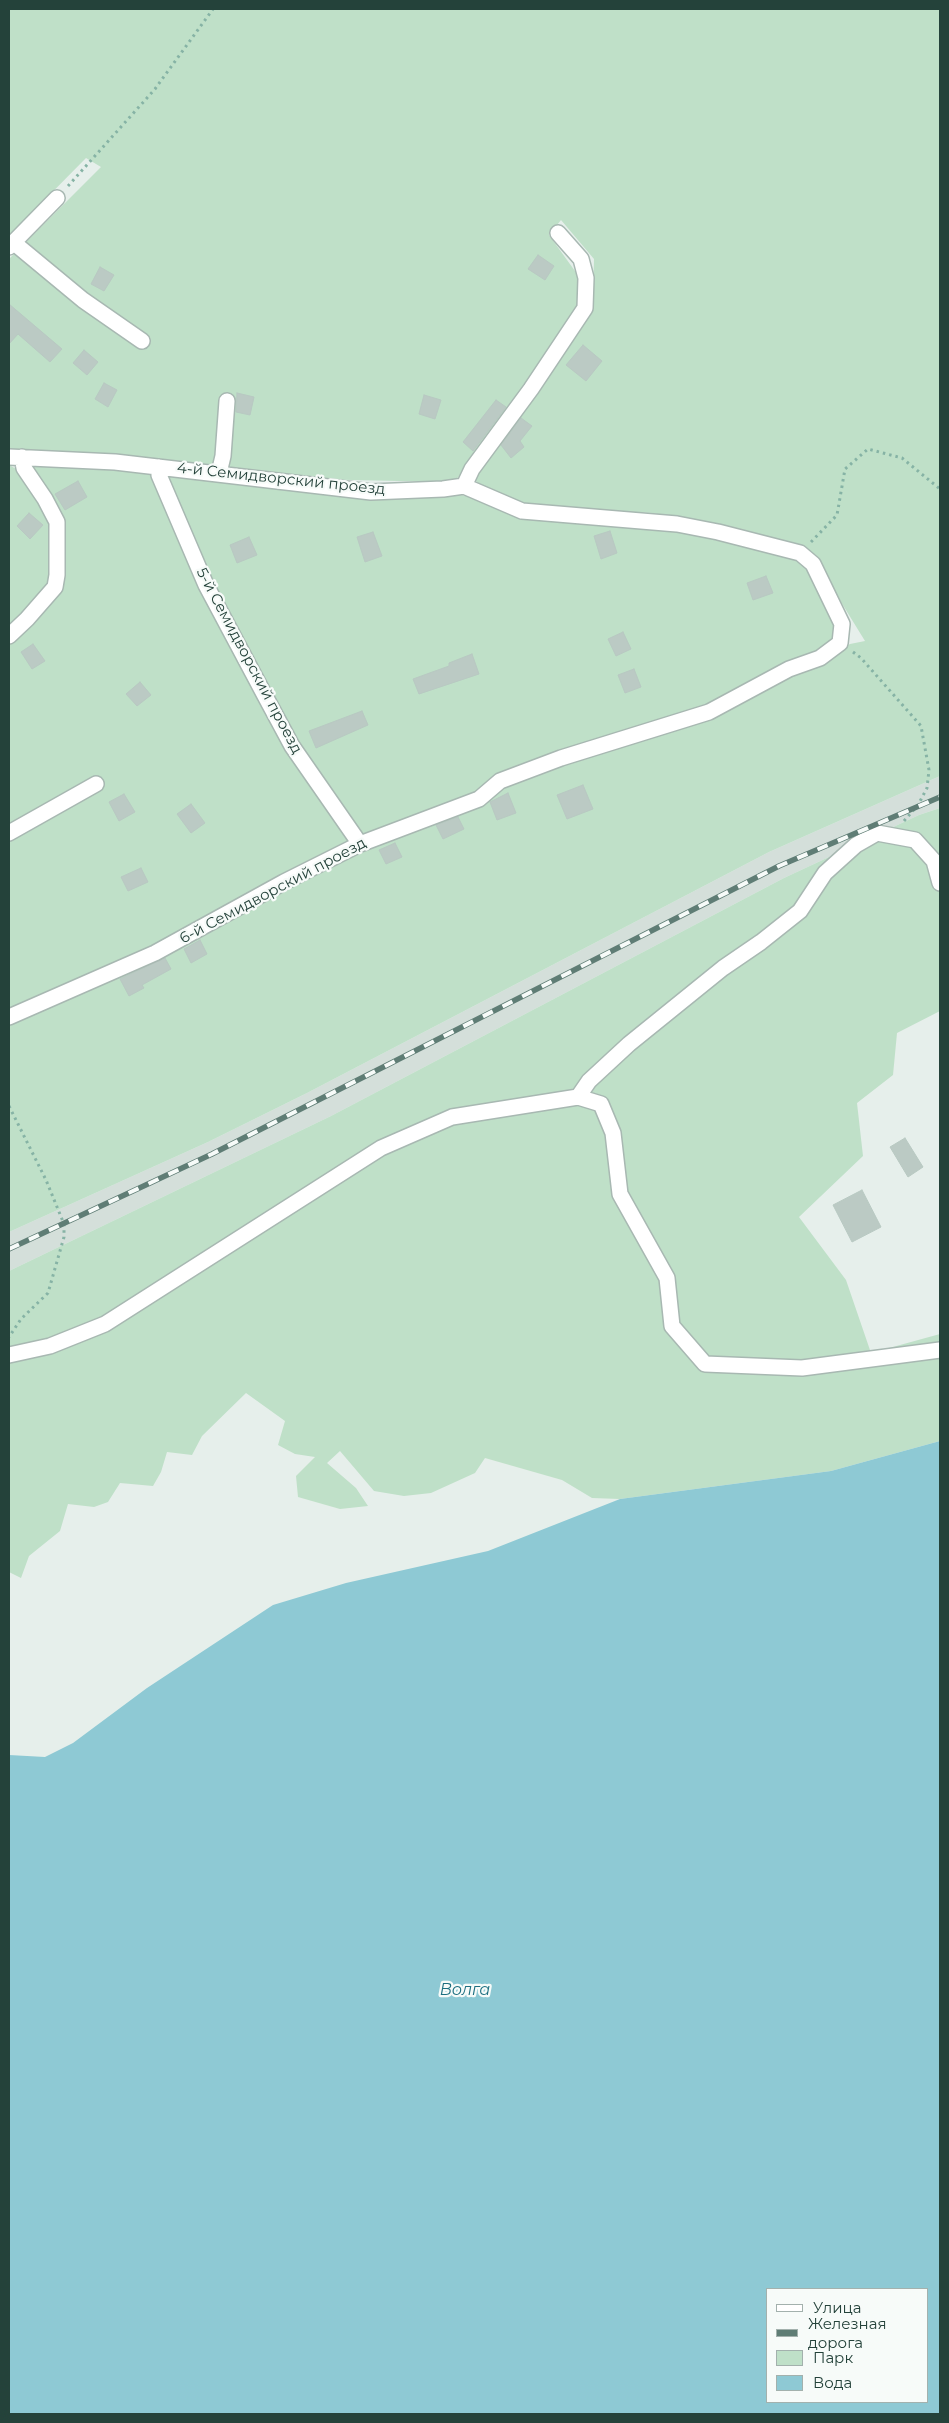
<!DOCTYPE html>
<meta charset="utf-8">
<style>
body{margin:0}
#map{position:relative;width:949px;height:2423px;overflow:hidden;background:#e6efeb;font-family:Montserrat,sans-serif}
canvas{display:block}
.frame{position:absolute;inset:0;border:10px solid #24423a;pointer-events:none}
.legend{position:absolute;left:766px;top:2288px;width:162px;height:115px;box-sizing:border-box;background:#f7fbf9;border:1px solid #a3b1ad;margin:0;padding:6px 9px;list-style:none;font-size:15px;color:#24423a}
.legend li{display:flex;align-items:center;gap:10px;height:25px}
.legend b{width:25px;border:1px solid #a3b1ad}
</style>
<div id="map">
<canvas width="949" height="2423"></canvas>
<div class="frame"></div>
<ul class="legend">
<li><b style="height:6px;background:#fff"></b>Улица</li>
<li><b style="height:6px;background:#5f7d75"></b>Железная дорога</li>
<li><b style="height:14px;background:#bfe0c8"></b>Парк</li>
<li><b style="height:14px;background:#8ec9d4"></b>Вода</li>
</ul>
</div>
<script>
const ctx = document.querySelector('canvas').getContext('2d');
ctx.lineJoin = 'round';
function paint(path, color) { ctx.fillStyle = color; ctx.fill(path, 'evenodd'); }
const toPath = rows => new Path2D(rows.map(r => 'M' + r).join(''));
function stroke(path, color, width, dash) { ctx.strokeStyle = color; ctx.lineWidth = width; ctx.lineCap = dash ? 'butt' : 'round'; ctx.setLineDash(dash || []); ctx.stroke(path); }
function drawText(font, color, halo, rows, align = 'center') {
  ctx.font = font + ' Montserrat,sans-serif'; ctx.lineWidth = 4.5; ctx.setLineDash([]); ctx.textBaseline = 'middle'; ctx.strokeStyle = halo; ctx.fillStyle = color; for (const [text, x, y, turn = 0] of rows) {
    ctx.save(); ctx.translate(x, y); ctx.rotate((+turn || 0) * Math.PI / 180); ctx.textAlign = isNaN(turn) ? turn : align; if (halo) ctx.strokeText(text, 0, 0); ctx.fillText(text, 0, 0); ctx.restore();
  }
}
paint(toPath([
 [940,776,940,808,919,815,784,878,331,1116,9,1271,9,1232,208,1142,307,1093,769,852]
]), '#d4dfda');
paint(toPath([
 [9,9,940,9,940,776,769,852,307,1093,208,1142,9,1232,9,1023,346,858,506,786,821,662,850,644,865,641,841,602,816,555,795,546,653,513,526,507,482,486,476,481,476,472,593,300,594,259,561,220,549,235,580,278,580,312,469,467,455,480,446,482,306,479,9,451,9,259,101,167,86,158,9,236],
 [9,465,20,471,52,524,51,576,49,584,9,631],
 [32,465,118,468,155,476,201,587,349,836,348,845,153,950,9,1015,9,641,63,587,61,522,30,470],
 [167,472,372,497,460,495,677,528,791,558,805,565,813,574,838,630,836,638,816,656,706,707,492,777,478,791,373,834,362,834,293,742,210,581,166,477],
 [940,808,940,1011,897,1033,893,1075,857,1103,863,1156,799,1217,846,1280,871,1353,940,1334,940,1441,831,1471,620,1499,592,1498,562,1480,485,1458,475,1473,431,1493,404,1496,374,1491,340,1451,327,1463,356,1488,368,1506,340,1509,298,1497,296,1476,315,1457,295,1454,278,1445,285,1421,246,1393,202,1436,192,1455,167,1452,161,1472,153,1486,120,1483,108,1502,94,1507,68,1504,60,1531,29,1556,21,1578,9,1572,9,1271,331,1116,784,878,919,815]
]), '#bfe0c8');
paint(toPath([
 [940,1441,940,2414,9,2414,9,1755,45,1757,73,1743,147,1688,273,1605,346,1583,488,1551,620,1499,831,1471],
 [768,2289,928,2289,928,2402,768,2402]
]), '#8ec9d4');
const building = toPath([
 [538,255,554,266,545,280,528,269,538,255],
 [100,267,114,275,104,291,91,284,100,267],
 [9,304,62,349,50,362,18,334,9,344,9,304],
 [583,345,602,361,586,381,566,365,583,345],
 [84,350,98,362,87,375,73,363,84,350],
 [104,383,117,390,108,407,95,399,104,383],
 [237,393,254,397,250,415,236,412,237,393],
 [424,395,441,400,435,419,419,414,424,395],
 [496,400,506,407,473,451,463,442,496,400],
 [521,418,532,426,520,441,524,447,511,458,501,445,521,418],
 [78,481,87,497,65,510,55,494,78,481],
 [29,513,43,525,30,539,17,526,29,513],
 [610,531,617,553,601,559,594,536,610,531],
 [373,532,382,556,365,562,357,537,373,532],
 [249,537,257,555,237,563,230,545,249,537],
 [766,576,773,593,753,600,747,583,766,576],
 [623,632,631,649,616,656,608,639,623,632],
 [33,644,45,661,32,669,21,652,33,644],
 [472,654,479,674,419,694,413,679,449,666,449,663,472,654],
 [634,669,641,687,625,693,618,675,634,669],
 [140,682,151,695,137,706,126,694,140,682],
 [362,711,368,725,316,748,309,731,362,711],
 [583,785,593,809,567,819,557,795,583,785],
 [508,793,516,813,497,820,490,802,508,793],
 [124,794,135,812,119,821,109,802,124,794],
 [191,804,205,823,191,833,177,814,191,804],
 [458,817,464,829,443,839,436,825,458,817],
 [395,843,402,857,386,864,379,850,395,843],
 [141,868,148,882,128,891,121,877,141,868],
 [200,940,207,954,191,963,184,949,200,940],
 [165,958,171,969,142,985,144,988,129,996,120,979,165,958],
 [905,1138,923,1167,908,1177,890,1147,905,1138],
 [862,1190,881,1227,852,1242,833,1205,862,1190]
]);
paint(building, '#bbcac4');
stroke(building, '#b8c9c2', 1);
const minor = toPath([
 [13,242,83,300,142,341],
 [9,247,57,198],
 [9,457,115,462,371,492,443,489,464,486,522,511,677,524,718,532,800,553,813,564,842,624,840,643,820,658,789,669,709,712,561,758,500,781,479,799,360,844,284,882,155,953,9,1017],
 [159,467,159,475,206,585,264,694,292,746,360,844],
 [219,473,223,456,227,401],
 [464,486,472,469,531,389,585,308,586,278,581,259,558,233],
 [9,636,27,619,55,587,57,575,57,522,45,499,24,468,22,457],
 [9,833,96,784],
 [578,1097,589,1081,629,1044,723,968,761,942,800,911,825,873,856,845,877,833,915,840,934,861,940,883],
 [9,1355,50,1346,105,1324,381,1148,452,1117,578,1097,601,1104,613,1133,620,1194,667,1278,672,1326,705,1364,802,1368,940,1350]
]);
stroke(minor, '#a8b8b2', 18);
stroke(toPath([
 [68,186,155,89,213,9],
 [811,542,837,515,845,469,868,449,902,458,940,489],
 [853,652,861,658,921,726,929,770,927,788,918,805,904,821],
 [9,1106,46,1180,64,1224,64,1237,48,1293,21,1319,9,1337]
]), '#86b3a5', 3, [2.5, 4]);
stroke(minor, '#fff', 15);
const rail = toPath([
 [9,1249,212,1154,779,866,940,797]
]);
stroke(rail, '#5f7d75', 5.5);
stroke(rail, '#f7fbf9', 4, [11]);
drawText('15px', '#24423a', '#f7fbf9', [
 ["4-й Семидворский проезд",281,479,6],
 ["5-й Семидворский проезд",249,661,62],
 ["6-й Семидворский проезд",273,891,-28]
]);
drawText('italic 16px', '#1c6f80', '#f7fbf9', [
 ["Волга",465,1990]
]);
</script>
